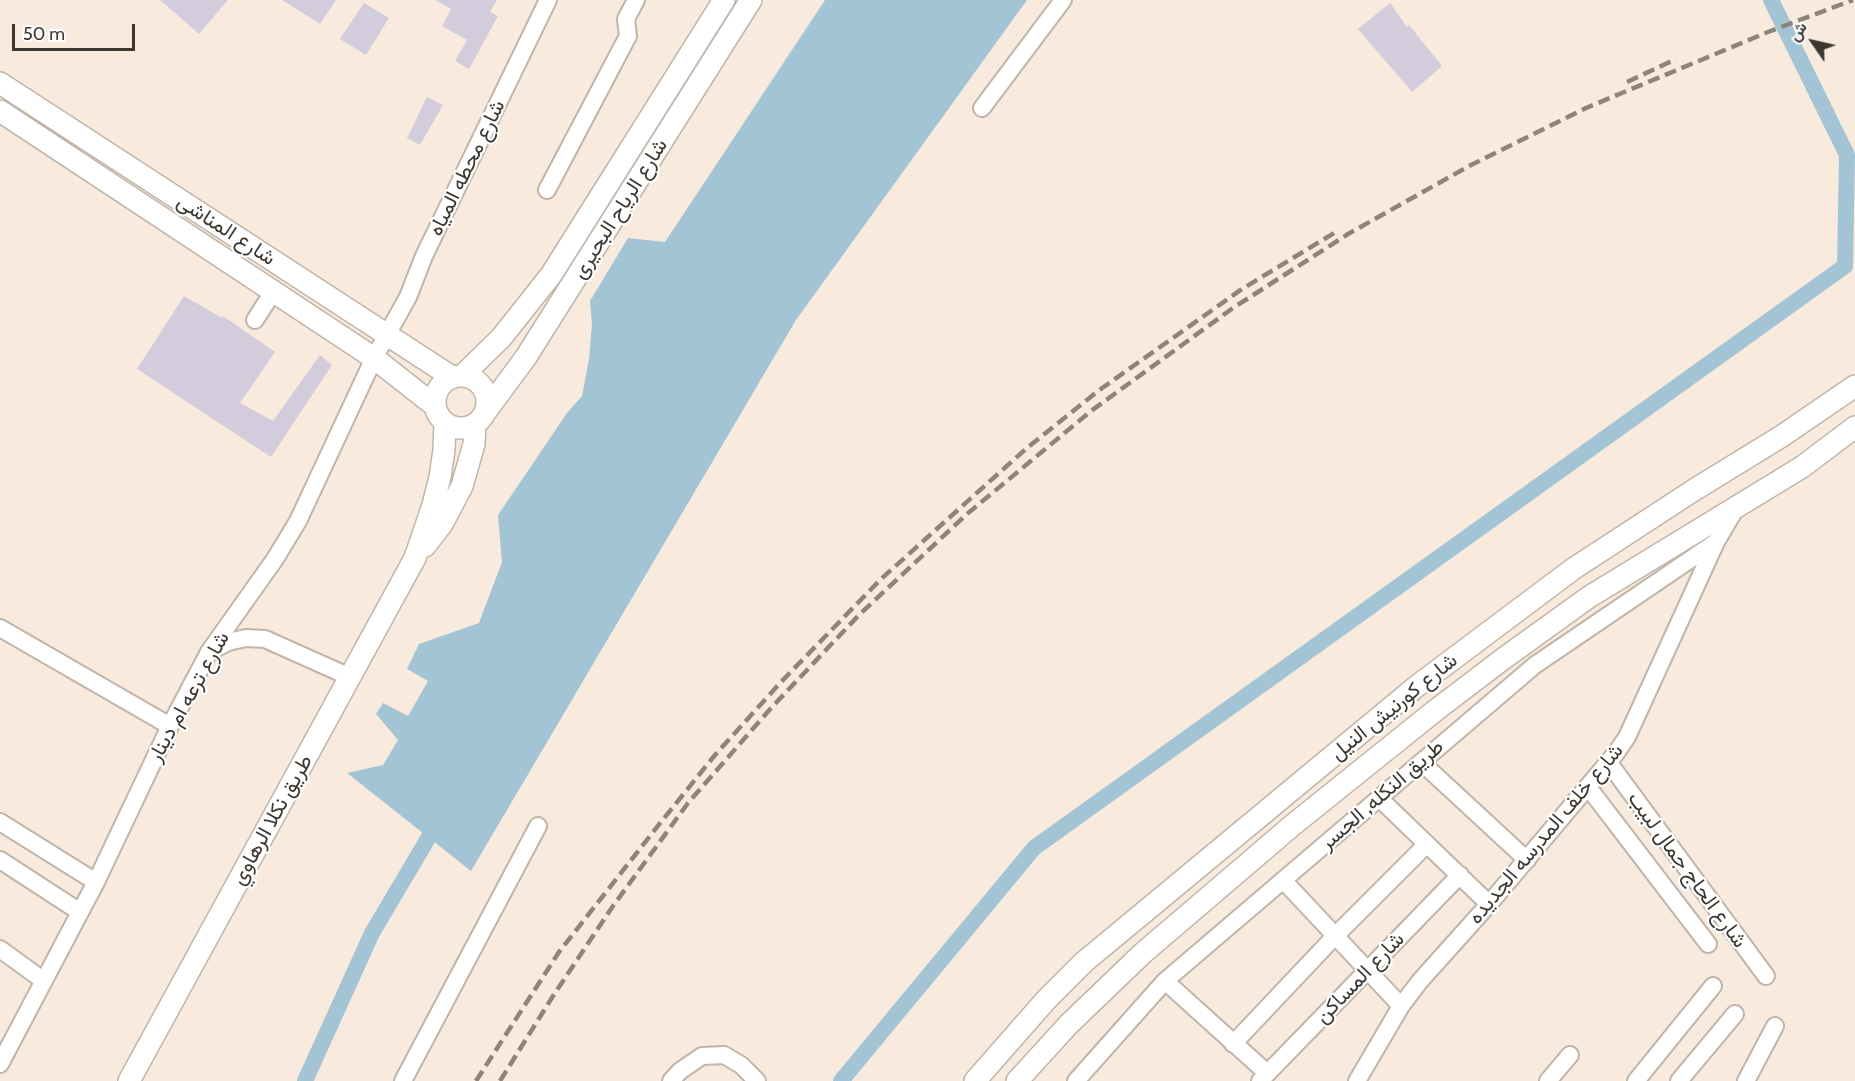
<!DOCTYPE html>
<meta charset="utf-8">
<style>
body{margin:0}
#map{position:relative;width:1855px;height:1081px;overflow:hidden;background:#f8eadd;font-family:Cabin,Vazirmatn,sans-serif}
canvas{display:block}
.north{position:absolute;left:1783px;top:12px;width:60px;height:60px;-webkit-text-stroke:4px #fff;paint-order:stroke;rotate:304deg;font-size:16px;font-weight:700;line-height:24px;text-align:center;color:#3d3732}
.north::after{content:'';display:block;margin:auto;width:21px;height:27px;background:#3d3732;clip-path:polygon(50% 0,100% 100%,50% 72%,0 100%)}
.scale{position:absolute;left:12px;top:24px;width:123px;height:27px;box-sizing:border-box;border:3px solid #3d3732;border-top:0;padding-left:8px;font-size:18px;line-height:21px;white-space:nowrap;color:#3d3732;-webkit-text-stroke:4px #fff;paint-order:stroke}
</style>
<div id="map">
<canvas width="1855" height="1081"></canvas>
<div class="north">ش</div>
<div class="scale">50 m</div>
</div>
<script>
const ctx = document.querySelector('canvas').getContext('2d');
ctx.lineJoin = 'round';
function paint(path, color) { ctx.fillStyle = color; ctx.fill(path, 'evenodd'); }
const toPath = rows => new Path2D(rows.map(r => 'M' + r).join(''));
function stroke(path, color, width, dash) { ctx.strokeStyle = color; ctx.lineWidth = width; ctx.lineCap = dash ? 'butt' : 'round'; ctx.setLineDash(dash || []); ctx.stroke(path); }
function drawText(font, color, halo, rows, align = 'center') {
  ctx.font = font + ' Cabin,Vazirmatn,sans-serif'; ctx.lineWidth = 4.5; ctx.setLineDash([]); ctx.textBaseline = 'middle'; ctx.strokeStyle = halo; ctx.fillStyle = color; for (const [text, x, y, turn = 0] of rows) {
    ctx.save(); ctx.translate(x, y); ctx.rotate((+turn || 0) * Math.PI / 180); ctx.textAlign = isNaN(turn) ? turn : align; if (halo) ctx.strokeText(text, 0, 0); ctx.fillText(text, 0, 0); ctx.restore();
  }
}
paint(toPath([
 [825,0,1027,0,796,320,471,871,347,773,383,765,398,740,376,714,383,703,408,716,428,681,407,669,419,644,479,623,502,562,498,515,567,413,582,396,589,359,592,324,590,301,628,238,665,242]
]), '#a3c4d5');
stroke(toPath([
 [305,1081,372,933,439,820],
 [841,1081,1034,848,1845,266,1847,155,1771,0]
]), '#a3c4d5', 16);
paint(toPath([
 [160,0,228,0,199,34],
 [282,0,336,0,320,24],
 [435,0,497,0,490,12,498,16,469,69,455,61,467,40,442,26,451,9],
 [364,3,389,18,366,55,340,39],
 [1390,3,1407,27,1409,25,1442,66,1412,92,1358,29],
 [427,97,443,105,420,145,407,138],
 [184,296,222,318,223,316,275,352,240,403,273,421,320,355,332,365,271,457,137,369]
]), '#d2ccdc');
const minor = toPath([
 [982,108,1063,0],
 [547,190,628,36,626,19,636,0],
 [255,320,273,292],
 [0,628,170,726],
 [210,651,228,642,246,638,265,639,350,677],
 [1421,762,1527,860],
 [1609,763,1766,976],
 [1588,787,1708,944],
 [1379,798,1489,904],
 [0,822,96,882],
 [0,860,80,912],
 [1283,880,1401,1006],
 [0,949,44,981],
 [1165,981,1267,1073],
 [1233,1044,1335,936,1427,844],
 [0,1064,96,882,170,726,209,652,275,559,298,521,374,358,408,297,424,256,548,0],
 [403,1081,538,826],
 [671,1081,680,1071,702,1056,724,1055,741,1065,757,1081],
 [1076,1081,1165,981,1535,665,1716,542],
 [1260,1081,1460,875],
 [1357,1081,1401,1006,1420,981,1489,904,1616,753,1627,737,1716,542,1736,508],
 [1548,1081,1570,1055],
 [1636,1081,1713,986],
 [1679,1081,1735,1014],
 [1746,1081,1775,1026]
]);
const major = toPath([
 [0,83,452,377],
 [0,111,374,358,435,406],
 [463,375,501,338,551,275,724,0],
 '435 402a26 26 0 1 1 52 0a26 26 0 1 1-52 0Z',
 [484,414,526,357,751,0],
 [425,546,442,524,462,486,474,444,475,424],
 [129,1081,415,558,433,505,440,477,444,450,445,423],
 [975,1081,1046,1000,1084,962,1417,686,1573,569,1694,490,1782,436,1855,386],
 [1017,1081,1069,1024,1143,953,1294,824,1436,710,1503,659,1589,597,1802,467,1855,427]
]);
stroke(minor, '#c1b4a8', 20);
stroke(major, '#c1b4a8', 24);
stroke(minor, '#fff', 16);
stroke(major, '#fff', 21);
stroke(toPath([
 [1627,82,1676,59],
 [476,1081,559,952,661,822,715,755,781,682,881,579,1028,447,1098,391,1242,289,1339,230],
 [500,1081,553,996,613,906,688,803,772,707,859,615,967,514,1091,411,1233,308,1348,234,1471,165,1586,108,1768,32,1853,0]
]), '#8e847c', 4.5, [12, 6]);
drawText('21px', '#3d3732', '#fff', [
 ["شارع محطه المياه",467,168,-64],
 ["شارع الرياح البحيرى",620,209,-58],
 ["شارع المناشى",226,230,33],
 ["شارع ترعه ام دينار",189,697,-61],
 ["شارع كورنيش النيل",1394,707,-39],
 ["طريق النكله, الجسر",1382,795,-41],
 ["طريق نكلا الرهاوي",272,820,-61],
 ["شارع خلف المدرسه الجديده",1546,834,-50],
 ["شارع الحاج جمال لبيب",1687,870,54],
 ["شارع المساكن",1360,978,-46]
]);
</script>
